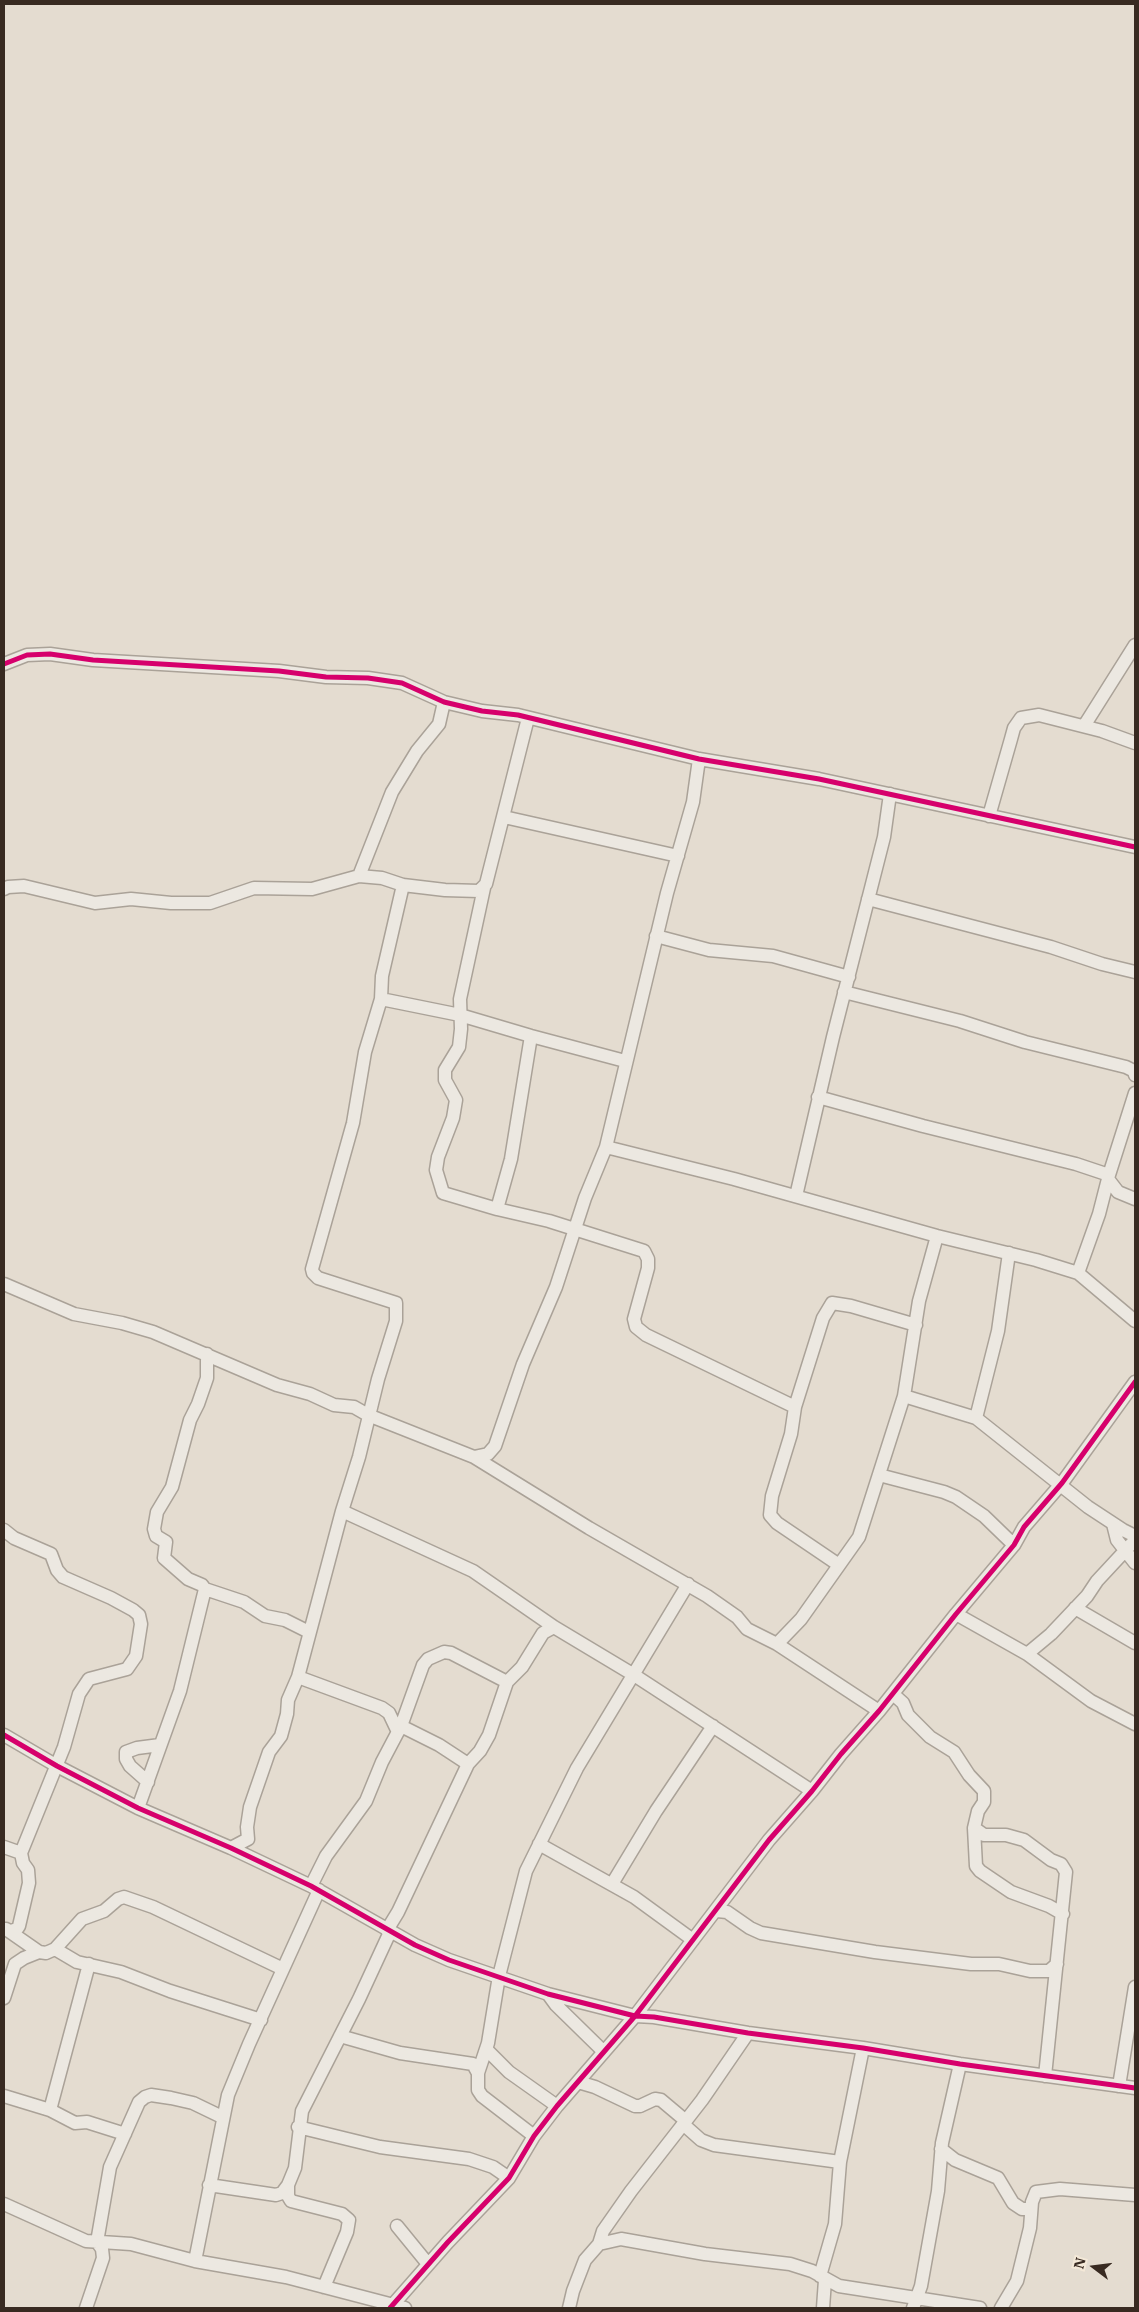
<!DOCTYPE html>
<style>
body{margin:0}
#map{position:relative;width:1139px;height:2312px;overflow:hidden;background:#e4dcd0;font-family:"IBM Plex Serif",serif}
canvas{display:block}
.frame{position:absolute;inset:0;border:5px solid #382a21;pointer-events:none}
.north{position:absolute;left:1069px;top:2242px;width:50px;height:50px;-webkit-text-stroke:4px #f4e9d8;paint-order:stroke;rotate:285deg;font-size:14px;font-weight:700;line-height:20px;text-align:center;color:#382a21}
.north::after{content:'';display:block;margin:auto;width:18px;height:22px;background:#382a21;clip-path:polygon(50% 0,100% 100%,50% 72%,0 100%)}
</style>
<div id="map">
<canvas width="1139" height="2312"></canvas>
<div class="frame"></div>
<div class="north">N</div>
</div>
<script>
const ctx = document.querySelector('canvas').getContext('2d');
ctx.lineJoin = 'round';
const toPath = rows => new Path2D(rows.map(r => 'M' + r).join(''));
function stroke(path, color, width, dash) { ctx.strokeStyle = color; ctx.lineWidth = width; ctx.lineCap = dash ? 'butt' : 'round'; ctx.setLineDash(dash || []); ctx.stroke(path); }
const minor = toPath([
 [4,664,27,655,50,654,93,660,279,671,326,677,368,678,402,683,444,702,482,711,518,715,699,759,819,779,1135,847],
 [1084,726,1135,645],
 [989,816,1011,739,1014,728,1021,718,1039,715,1102,731,1135,743],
 [504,817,678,856],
 [359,876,392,792,417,751,439,724,444,702],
 [484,888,460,999,461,1029,459,1047,445,1070,445,1080,456,1100,453,1118,438,1157,436,1170,443,1193,497,1209,549,1221,644,1251,648,1259,648,1268,634,1319,636,1327,646,1335,795,1407,791,1434,772,1496,770,1515,777,1523,839,1565],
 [4,889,8,887,24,886,95,903,131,899,171,903,210,903,254,888,312,889,359,876,382,878,403,885,445,890,479,891,486,884,528,718],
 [868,899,1051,947,1102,964,1135,972],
 [656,936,709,950,773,956,849,977],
 [844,992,960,1021,1025,1042,1126,1067,1134,1071,1135,1075],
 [381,999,460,1015,531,1036,625,1061],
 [818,1097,923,1126,1076,1164,1109,1175],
 [606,1147,734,1179,937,1236,1036,1260,1078,1273,1135,1321],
 [1108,1179,1118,1192,1135,1199],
 [796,1196,833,1037,884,837,890,794],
 [497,1209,511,1159,531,1036],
 [1078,1273,1099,1214,1109,1175,1135,1093],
 [4,1284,74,1314,122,1323,153,1332,277,1385,310,1394,334,1405,354,1407,368,1415,474,1457,589,1528,707,1596,737,1617,747,1629,777,1644,879,1711],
 [904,1396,976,1418,1088,1507,1123,1530,1135,1536],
 [795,1407,823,1318,832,1303,851,1306,916,1325],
 [976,1418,998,1331,1009,1253],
 [474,1457,488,1454,495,1446,523,1364,556,1287,585,1198,606,1147,667,893,693,802,699,759],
 [879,1475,944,1492,956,1497,984,1516,1014,1545],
 [342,1511,473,1571,554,1627,634,1675,812,1791],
 [1113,1524,1117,1540,1135,1563],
 [4,1530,14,1538,51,1554,57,1570,63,1577,111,1598,133,1610,139,1615,141,1624,136,1656,127,1669,89,1679,79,1694,64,1747,21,1853,23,1863,28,1870,29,1883,19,1926,17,1929,11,1931],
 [205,1589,244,1602,265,1616,285,1620,309,1632],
 [1075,1608,1135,1643],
 [956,1614,1027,1654,1091,1701,1135,1724],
 [777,1644,801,1619,859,1537,904,1396,919,1301,937,1236],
 [1027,1654,1051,1634,1087,1596,1097,1581,1135,1540],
 [298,1677,382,1708,389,1713,398,1732],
 [893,1694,903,1703,908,1715,930,1737,954,1752,969,1775,984,1791,984,1802,978,1811,974,1828,976,1866,980,1871,1011,1892,1049,1906,1063,1914],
 [401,1726,439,1745,468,1764],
 [4,1735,57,1766,138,1808,231,1848,311,1886,415,1945,449,1960,548,1994,635,2016,654,2017,748,2033,863,2048,960,2064,1135,2088],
 [148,1782,130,1766,126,1759,126,1752,137,1748,160,1745],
 [138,1808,180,1691,205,1589,202,1585,188,1579,164,1558,166,1542,156,1536,154,1529,157,1512,172,1487,190,1420,198,1404,207,1378,207,1354],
 [974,1828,984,1835,1006,1835,1024,1840,1051,1860,1061,1864,1066,1872,1045,2076],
 [539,1844,634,1897,693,1940],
 [4,1847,21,1853],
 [231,1848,248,1839,247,1827,250,1807,269,1752,281,1736,287,1714,288,1700,298,1677,342,1511,359,1457,378,1379,396,1321,396,1303,318,1278,313,1273,312,1269,353,1123,365,1052,381,999,382,976,403,885],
 [612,1884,656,1811,713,1726],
 [311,1886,326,1856,366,1801,382,1762,401,1726,423,1665,428,1659,444,1652,451,1653,507,1682],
 [717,1911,727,1912,750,1928,761,1933,875,1952,971,1964,999,1964,1030,1971,1049,1971,1057,1964],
 [6,1929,39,1952,46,1953,55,1949,82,1919,104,1911,118,1899,124,1897,153,1907,283,1969],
 [387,1930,398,1912,468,1764,480,1751,489,1735,507,1682,522,1667,543,1633,554,1627],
 [55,1949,77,1962,121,1972,170,1991,261,2020],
 [548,1994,556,2005,604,2052],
 [4,1998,15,1964,24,1958,39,1952],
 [340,2036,400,2053,473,2064,478,2073,478,2090,482,2096,534,2136],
 [486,2049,509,2072,557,2106],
 [478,2073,488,2043,499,1976,526,1871,577,1768,688,1584],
 [578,2082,595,2087,635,2106,640,2106,655,2099,661,2100,686,2121],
 [1119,2086,1135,1987],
 [4,2096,50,2110,75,2123,87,2122,125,2134],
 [50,2110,89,1964],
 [683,2124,701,2140,714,2145,840,2162],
 [298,2127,380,2147,469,2159,493,2167,509,2178],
 [941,2149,955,2160,998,2178,1013,2203,1022,2209,1031,2209],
 [209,2185,276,2195,282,2193,288,2185,295,2168,302,2111,359,1999,390,1932],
 [288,2185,288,2196,291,2201,342,2214,349,2220,347,2232,324,2287],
 [4,2204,86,2241,131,2244,195,2261,286,2277,405,2308],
 [397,2226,428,2264],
 [599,2244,603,2231,631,2191,702,2100,748,2033],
 [195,2261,228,2095,249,2044,319,1890],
 [820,2276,835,2224,840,2162,863,2048],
 [86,2308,103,2258,102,2249,97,2242,110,2167,139,2102,145,2097,151,2095,171,2098,193,2103,222,2117],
 [390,2308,448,2242,509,2178,534,2136,557,2106,635,2016,769,1840,812,1791,841,1754,879,1711,956,1614,1014,1545,1024,1527,1062,1483,1135,1382],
 [569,2308,573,2291,585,2260,599,2244,621,2239,705,2254,790,2264,812,2271,839,2286,980,2308],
 [823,2308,825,2280],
 [913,2308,921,2286,938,2191,942,2143,960,2064],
 [1001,2308,1017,2281,1030,2228,1032,2202,1036,2192,1060,2189,1135,2195]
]);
stroke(minor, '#aaa298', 15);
stroke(minor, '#ece8e1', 12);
stroke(toPath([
 [4,664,27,655,50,654,93,660,279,671,326,677,368,678,402,683,444,702,482,711,518,715,699,759,819,779,1135,847],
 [4,1735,57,1766,138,1808,231,1848,311,1886,415,1945,449,1960,548,1994,635,2016,654,2017,748,2033,863,2048,960,2064,1135,2088],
 [390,2308,448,2242,509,2178,534,2136,557,2106,635,2016,769,1840,812,1791,841,1754,879,1711,956,1614,1014,1545,1024,1527,1062,1483,1135,1382]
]), '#d6006c', 5);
</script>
